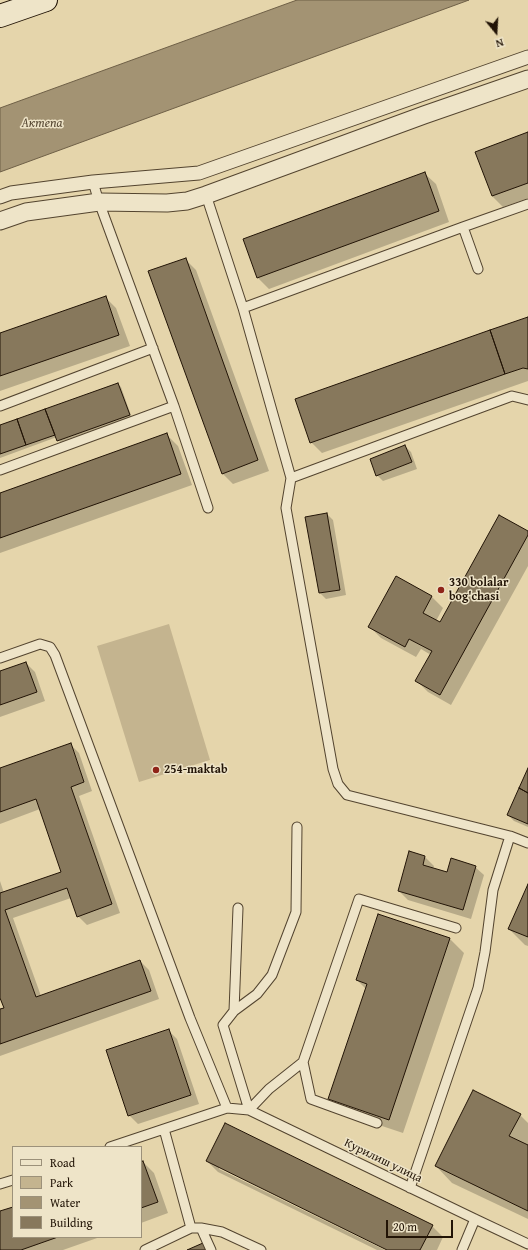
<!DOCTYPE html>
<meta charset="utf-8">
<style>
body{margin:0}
#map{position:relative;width:528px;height:1250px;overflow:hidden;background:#e5d5ab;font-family:"Gentium Book Plus",serif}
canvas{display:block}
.legend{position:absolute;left:12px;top:1146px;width:130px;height:92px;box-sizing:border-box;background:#eee4c8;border:1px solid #9c917a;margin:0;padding:5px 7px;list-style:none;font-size:12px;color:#221406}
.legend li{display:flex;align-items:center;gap:8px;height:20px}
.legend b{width:20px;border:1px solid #9c917a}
.north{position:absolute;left:476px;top:12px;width:40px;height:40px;-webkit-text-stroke:3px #eee4c8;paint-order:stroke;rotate:162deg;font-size:11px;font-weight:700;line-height:16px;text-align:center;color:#221406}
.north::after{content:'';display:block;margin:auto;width:14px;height:18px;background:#221406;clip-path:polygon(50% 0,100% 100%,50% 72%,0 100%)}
.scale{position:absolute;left:386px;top:1220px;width:67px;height:18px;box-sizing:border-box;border:2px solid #221406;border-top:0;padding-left:5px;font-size:12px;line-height:14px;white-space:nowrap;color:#221406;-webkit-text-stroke:3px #eee4c8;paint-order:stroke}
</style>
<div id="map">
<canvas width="528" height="1250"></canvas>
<ul class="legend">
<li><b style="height:5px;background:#eee4c8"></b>Road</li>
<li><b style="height:11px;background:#c4b48f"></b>Park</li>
<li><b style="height:11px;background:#a39373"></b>Water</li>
<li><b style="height:11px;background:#87785c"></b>Building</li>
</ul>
<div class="north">N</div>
<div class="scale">20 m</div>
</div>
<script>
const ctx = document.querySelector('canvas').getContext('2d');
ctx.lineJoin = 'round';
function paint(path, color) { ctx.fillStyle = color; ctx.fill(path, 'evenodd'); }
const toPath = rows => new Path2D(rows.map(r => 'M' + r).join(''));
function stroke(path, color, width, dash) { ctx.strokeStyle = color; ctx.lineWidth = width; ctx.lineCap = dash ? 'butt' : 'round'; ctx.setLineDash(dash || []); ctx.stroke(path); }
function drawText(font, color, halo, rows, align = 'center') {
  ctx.font = font + ' "Gentium Book Plus",serif'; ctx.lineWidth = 3; ctx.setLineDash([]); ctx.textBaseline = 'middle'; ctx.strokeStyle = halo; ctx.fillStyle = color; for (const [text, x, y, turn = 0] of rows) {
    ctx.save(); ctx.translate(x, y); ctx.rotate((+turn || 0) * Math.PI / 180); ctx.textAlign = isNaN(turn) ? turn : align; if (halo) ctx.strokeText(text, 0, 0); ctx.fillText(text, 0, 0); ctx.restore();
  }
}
paint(toPath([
 [169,624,210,760,139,782,97,646]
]), '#c4b48f');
const water = toPath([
 [297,0,469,0,0,172,0,108,297,0]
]);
paint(water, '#a39373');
stroke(water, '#6f6047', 1);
paint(toPath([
 [528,133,528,198,503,207,492,196],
 [424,173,436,184,449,222,269,289,258,278],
 [185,259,196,270,269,471,233,484,222,473],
 [105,297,116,308,130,346,0,391,0,334],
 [528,318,528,381,322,453,311,442],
 [118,384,121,387,132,418,61,443,57,437,0,458,0,426],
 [167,435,178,446,192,485,0,553,0,494],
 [405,446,411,452,417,469,383,481,377,475],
 [327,514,333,520,346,595,326,599,320,593,307,518],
 [528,532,528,566,451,705,428,692,417,681,431,655,421,649,416,657,381,638,370,627,397,577,432,597,443,608,436,621,441,623],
 [26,663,35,672,45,701,0,717,0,672],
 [70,744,79,753,92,791,79,796,120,913,87,925,78,916,71,898,13,918,41,996,140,961,149,970,159,999,0,1056,0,1011,5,1009,0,995,0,881,4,893,62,872,40,809,0,824,0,769],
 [528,770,528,827,514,821,508,815],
 [425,857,434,866,433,869,447,873,475,867,484,875,471,919,408,900,399,891],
 [528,886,528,946,525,945,509,929],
 [450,939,464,953,403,1133,343,1113,329,1099,366,989,357,980],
 [168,1030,177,1039,199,1104,138,1124,129,1115],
 [520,1115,528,1123,528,1219,452,1183,436,1166],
 [207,1161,432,1226,443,1237,437,1250,389,1250,219,1167,219,1169,385,1250,377,1250,218,1172],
 [143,1162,154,1173,168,1213,141,1223,141,1163],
 [13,1208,13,1237,100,1237,63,1250,0,1250,0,1212]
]), '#0003');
const building = toPath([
 [528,132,528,183,492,196,475,152,528,132],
 [425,172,439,211,257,278,243,239,425,172],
 [186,258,258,460,222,474,148,271,186,258],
 [106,296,119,335,0,376,0,333,106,296],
 [528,317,528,369,523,368,505,374,490,330,528,317],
 [490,330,505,374,310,443,295,399,490,330],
 [118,383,130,415,57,441,45,409,118,383],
 [45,409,55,435,26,445,17,419,45,409],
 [17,419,26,445,0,454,0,425,17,419],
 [167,433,181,474,0,538,0,493,167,433],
 [405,445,412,462,376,476,370,459,405,445],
 [327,513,340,590,319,593,305,517,327,513],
 [499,515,528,531,528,535,440,695,415,681,432,651,409,639,405,647,368,627,396,576,432,596,423,613,440,622,499,515],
 [26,662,37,692,0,705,0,671,26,662],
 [71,743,84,782,71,787,112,904,77,917,67,888,5,910,36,997,140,960,151,991,0,1044,0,1009,4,1008,0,998,0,893,61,872,36,799,0,812,0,768,71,743],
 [528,768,528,793,519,788,528,768],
 [519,788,528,793,528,824,507,815,519,788],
 [409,851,425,856,423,865,447,872,451,858,476,866,463,910,398,891,409,851],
 [528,884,528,937,508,929,528,884],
 [378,914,450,938,389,1120,328,1099,367,984,356,980,378,914],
 [169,1029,191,1095,128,1116,106,1050,169,1029],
 [473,1090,521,1114,509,1136,528,1145,528,1211,435,1166,473,1090],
 [225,1123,433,1225,420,1250,387,1250,206,1161,225,1123],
 [143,1161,158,1202,141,1208,141,1162,143,1161],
 [13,1207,13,1237,58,1237,21,1250,0,1250,0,1211,13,1207],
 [203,1243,206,1250,187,1250,203,1243]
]);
paint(building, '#87785c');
stroke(building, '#221406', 1);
const service = toPath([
 [93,182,99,202,174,406,208,508],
 [206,195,243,308,291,478,286,508,333,769,338,784,347,795,510,836,528,843],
 [463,227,478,269],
 [243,308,463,227,528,204],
 [0,406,153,348],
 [0,470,174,406],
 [291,478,512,396,528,400],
 [0,658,40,644,50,647,55,655,190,1018,227,1108],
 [297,827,296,912,272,975,257,994,234,1011,223,1025,249,1110,269,1089,303,1062,359,899,456,928],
 [234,1011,238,908],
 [303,1062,311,1099,377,1123],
 [164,1129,191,1228],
 [110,1147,227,1108,249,1110,475,1219,528,1244],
 [0,1184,13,1180],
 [410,1188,478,988,485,952,493,890,510,836],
 [201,1228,211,1250],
 [145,1250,191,1228,201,1228,222,1232,261,1250],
 [462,1250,475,1219]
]);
const pedestrian = toPath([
 [0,197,11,193,93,182,199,173,528,57]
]);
const minor = toPath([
 [0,221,26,212,99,202,167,203,187,201,206,195,424,115,528,79]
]);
const secondary = toPath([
 [0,16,46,0]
]);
stroke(service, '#53442f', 11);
stroke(pedestrian, '#53442f', 15);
stroke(minor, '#53442f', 19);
stroke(secondary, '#221406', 24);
stroke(service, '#eee4c8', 9);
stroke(pedestrian, '#eee4c8', 13);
stroke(minor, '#eee4c8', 17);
stroke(secondary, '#eee4c8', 22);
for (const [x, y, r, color] of [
 [441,590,4,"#8f2418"],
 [156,770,4,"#8f2418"]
]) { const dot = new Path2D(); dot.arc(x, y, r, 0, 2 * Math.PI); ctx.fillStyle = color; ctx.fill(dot); stroke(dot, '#eee4c8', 1.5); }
drawText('bold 12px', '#221406', '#eee4c8', [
 ["330 bolalar",449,583],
 ["bog'chasi",449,597],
 ["254-maktab",164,770]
], 'left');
drawText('12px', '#221406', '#eee4c8', [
 ["Курилиш улица",383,1161,26]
]);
drawText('italic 13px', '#564732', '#eee4c8', [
 ["Актепа",42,124]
]);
</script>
